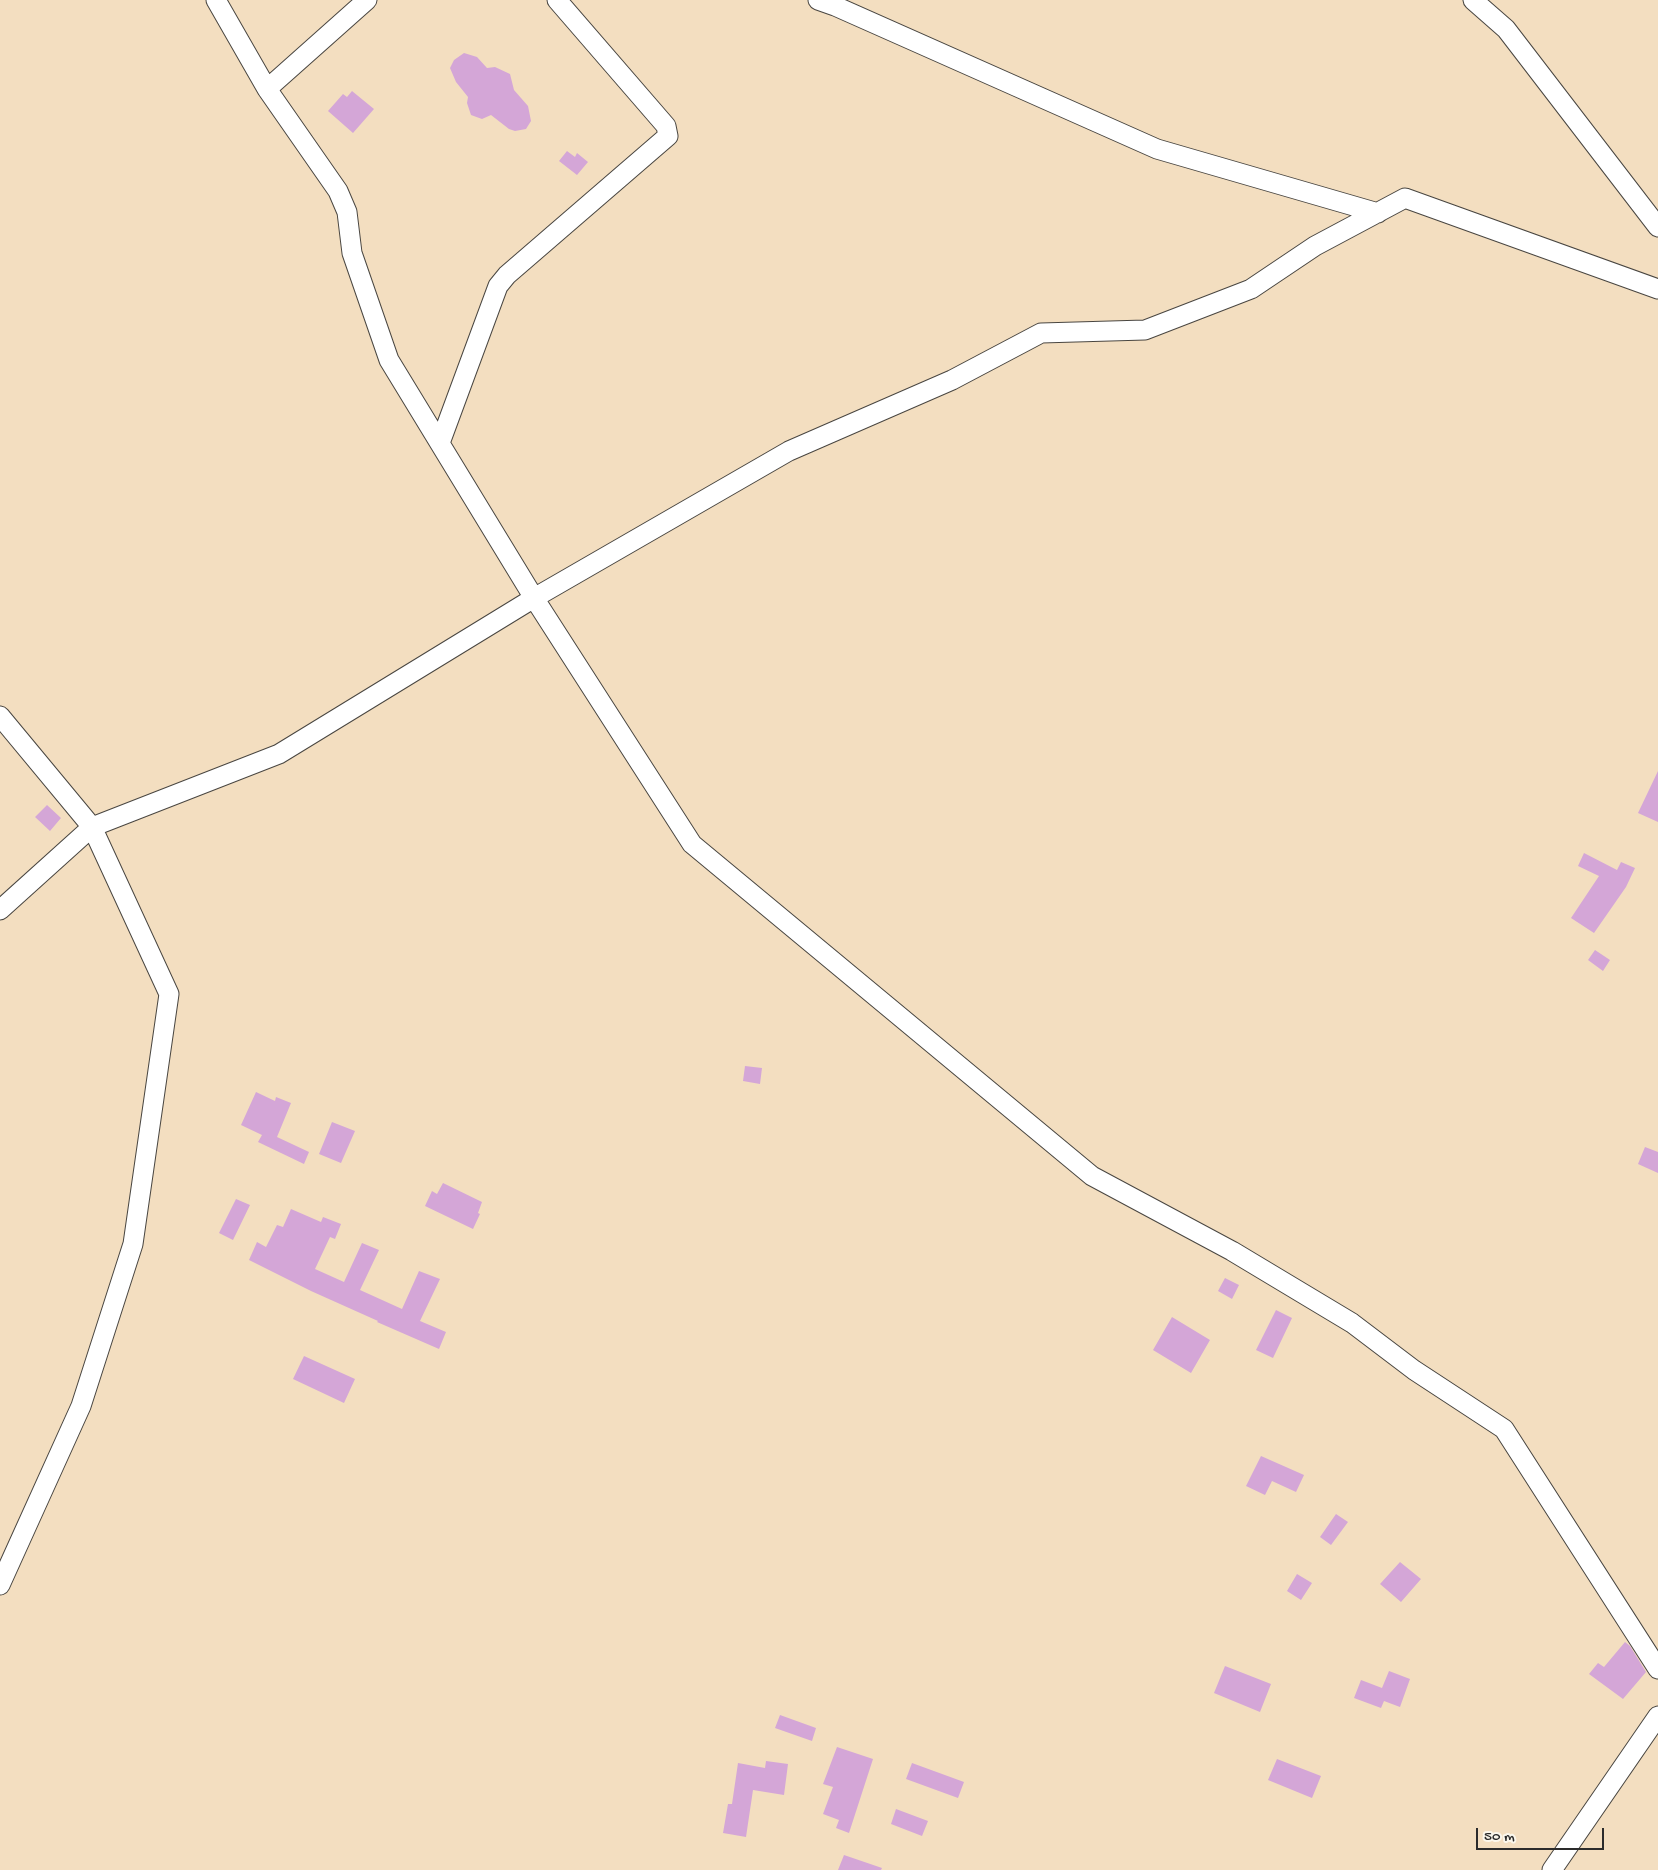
<!DOCTYPE html>
<style>
body{margin:0}
#map{position:relative;width:1658px;height:1870px;overflow:hidden;background:#f3dec0;font-family:"Gochi Hand",sans-serif}
canvas{display:block}
.scale{position:absolute;left:1476px;top:1828px;width:128px;height:22px;box-sizing:border-box;border:2px solid #2b2b2b;border-top:0;padding-left:6px;font-size:15px;line-height:18px;white-space:nowrap;color:#2b2b2b;-webkit-text-stroke:4px #fbf7ec;paint-order:stroke}
</style>
<div id="map">
<canvas width="1658" height="1870"></canvas>
<div class="scale">50 m</div>
</div>
<script>
const ctx = document.querySelector('canvas').getContext('2d');
ctx.lineJoin = 'round';
function paint(path, color) { ctx.fillStyle = color; ctx.fill(path, 'evenodd'); }
const toPath = rows => new Path2D(rows.map(r => 'M' + r).join(''));
function stroke(path, color, width, dash) { ctx.strokeStyle = color; ctx.lineWidth = width; ctx.lineCap = dash ? 'butt' : 'round'; ctx.setLineDash(dash || []); ctx.stroke(path); }
paint(toPath([
 [464,53,477,57,487,68,495,67,510,74,514,90,528,106,531,121,526,129,515,131,509,129,491,115,482,119,471,115,467,103,468,97,456,82,450,68,454,60],
 [352,91,374,109,353,133,328,111,343,94,347,97],
 [567,151,575,157,577,153,588,162,577,175,559,161],
 [1658,771,1658,822,1638,813],
 [47,805,61,818,50,831,35,817],
 [1584,853,1617,870,1621,862,1635,868,1626,887,1594,933,1571,918,1599,876,1578,866],
 [1595,950,1610,960,1603,971,1588,960],
 [745,1066,762,1068,760,1084,743,1081],
 [256,1092,275,1101,276,1097,291,1103,277,1137,309,1152,304,1164,258,1142,262,1135,241,1125],
 [332,1122,355,1131,341,1163,319,1154],
 [1645,1147,1658,1152,1658,1173,1638,1164],
 [443,1183,482,1202,478,1213,480,1214,473,1229,425,1206,432,1191,437,1194],
 [236,1199,250,1205,233,1240,219,1233],
 [291,1209,321,1222,323,1217,341,1224,335,1239,330,1237,315,1269,344,1282,362,1243,379,1250,360,1290,402,1309,419,1271,440,1279,420,1321,446,1332,439,1349,377,1322,378,1321,311,1291,249,1260,257,1242,266,1247,277,1225,283,1227],
 [1225,1278,1239,1285,1232,1299,1218,1291],
 [1276,1310,1292,1318,1273,1358,1256,1350],
 [1172,1317,1210,1340,1191,1373,1153,1350],
 [304,1356,355,1379,344,1403,293,1379],
 [1261,1456,1304,1475,1296,1492,1272,1481,1265,1495,1246,1486],
 [1336,1514,1348,1522,1331,1545,1320,1537],
 [1400,1562,1421,1579,1401,1602,1380,1584],
 [1297,1574,1312,1583,1301,1600,1287,1591],
 [1625,1642,1630,1646,1646,1672,1623,1699,1589,1674,1598,1663,1604,1667],
 [1225,1666,1271,1684,1260,1712,1214,1693],
 [1389,1671,1410,1679,1400,1707,1384,1701,1381,1708,1354,1698,1361,1680,1382,1688],
 [780,1715,816,1728,812,1741,775,1728],
 [837,1747,873,1759,849,1833,836,1828,839,1820,823,1814,833,1787,823,1784],
 [1277,1759,1321,1776,1312,1798,1268,1780],
 [766,1761,788,1764,784,1795,753,1790,746,1837,723,1833,728,1804,732,1804,738,1763,765,1768],
 [912,1763,964,1782,958,1798,906,1779],
 [896,1809,928,1821,922,1836,891,1824],
 [844,1855,882,1868,881,1870,838,1870]
]), '#d4a6d7');
const minor = toPath([
 [216,0,267,89,338,191,347,212,352,253,389,360,534,598,692,844,1092,1176,1232,1251,1352,1323,1414,1370,1504,1429,1658,1669],
 [818,0,835,6,1157,149,1378,213],
 [1473,0,1506,29,1658,227],
 [267,89,367,0],
 [440,443,498,286,507,275,668,136,666,126,557,0],
 [0,716,92,827,169,994,133,1244,81,1406,0,1585],
 [0,910,92,827,279,754,534,598,789,451,952,380,1041,333,1145,330,1251,289,1315,246,1405,198,1658,289],
 [1552,1870,1658,1716]
]);
stroke(minor, '#494641', 21);
stroke(minor, '#fff', 19);
</script>
